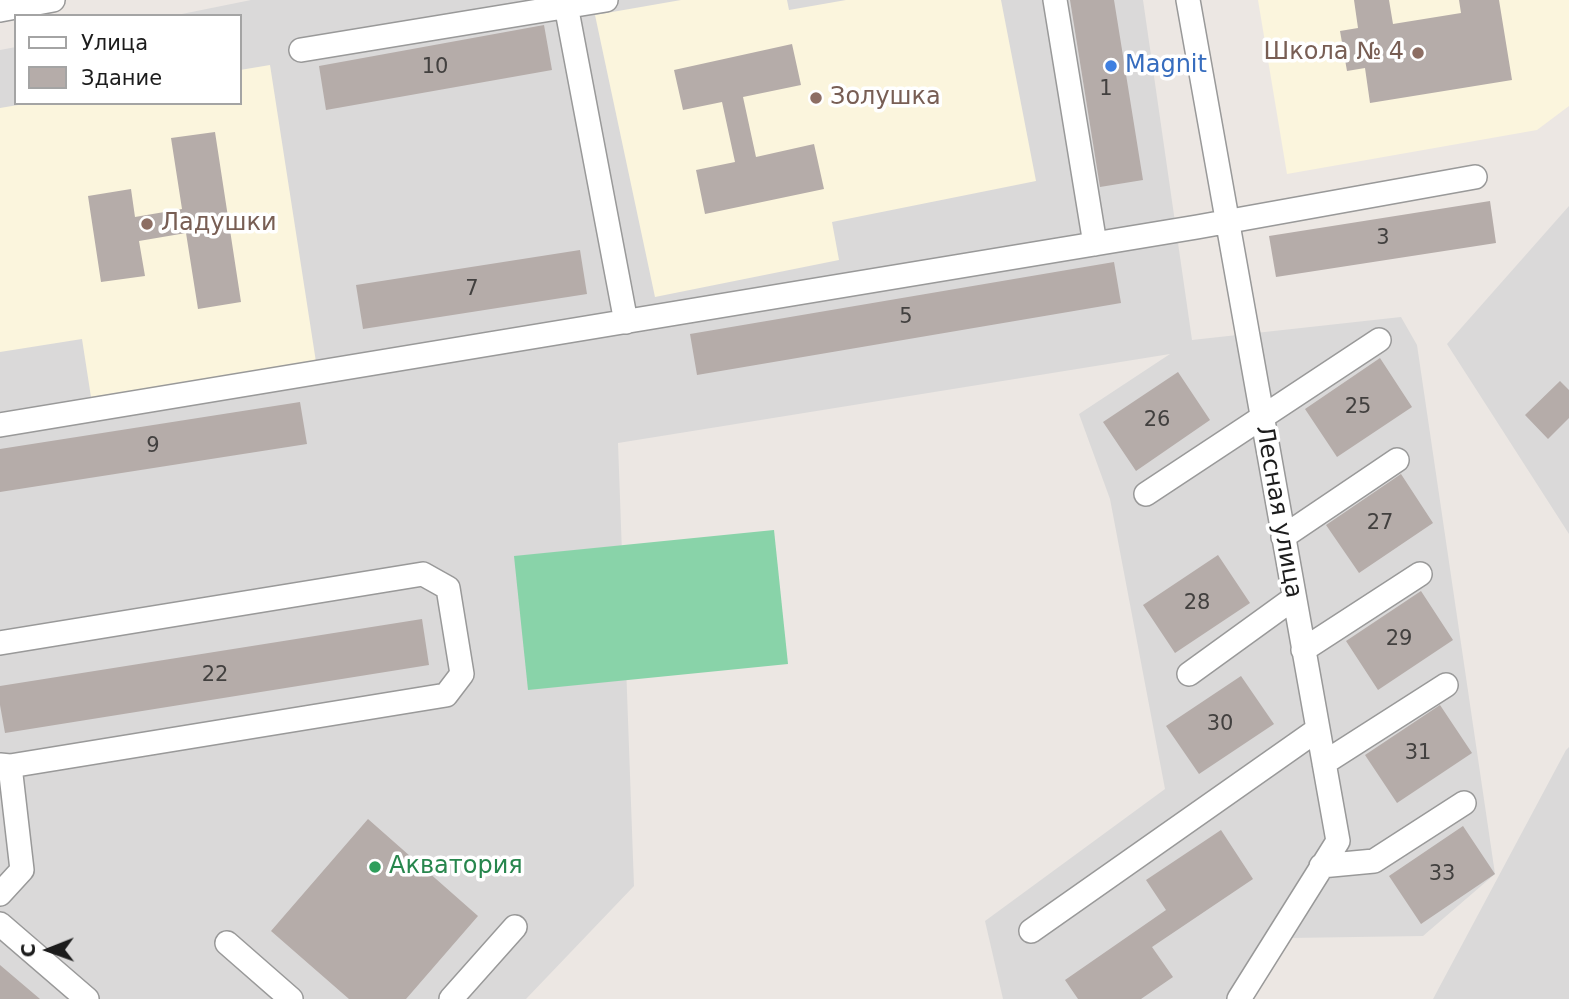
<!DOCTYPE html>
<meta charset="utf-8">
<style>
body{margin:0}
#map{position:relative;width:1569px;height:999px;overflow:hidden;background:#ece7e3;font-family:"DejaVu Sans",sans-serif}
canvas{display:block}
.legend{position:absolute;left:14px;top:14px;width:228px;height:91px;box-sizing:border-box;background:#fff;border:2px solid #a4a4a4;margin:0;padding:9px 12px;list-style:none;font-size:21px;color:#1c1c1c}
.legend li{display:flex;align-items:center;gap:14px;height:35px}
.legend b{width:35px;border:2px solid #a4a4a4}
.north{position:absolute;left:14px;top:915px;width:70px;height:70px;-webkit-text-stroke:5px #fff;paint-order:stroke;rotate:269deg;font-size:19px;font-weight:700;line-height:28px;text-align:center;color:#1c1c1c}
.north::after{content:'';display:block;margin:auto;width:24px;height:32px;background:#1c1c1c;clip-path:polygon(50% 0,100% 100%,50% 72%,0 100%)}
</style>
<div id="map">
<canvas width="1569" height="999"></canvas>
<ul class="legend">
<li><b style="height:9px;background:#fff"></b>Улица</li>
<li><b style="height:19px;background:#b5aca9"></b>Здание</li>
</ul>
<div class="north">С</div>
</div>
<script>
const ctx = document.querySelector('canvas').getContext('2d');
ctx.lineJoin = 'round';
function paint(path, color) { ctx.fillStyle = color; ctx.fill(path, 'evenodd'); }
const toPath = rows => new Path2D(rows.map(r => 'M' + r).join(''));
function stroke(path, color, width, dash) { ctx.strokeStyle = color; ctx.lineWidth = width; ctx.lineCap = dash ? 'butt' : 'round'; ctx.setLineDash(dash || []); ctx.stroke(path); }
function drawText(font, color, halo, rows, align = 'center') {
  ctx.font = font + ' "DejaVu Sans",sans-serif'; ctx.lineWidth = 7; ctx.setLineDash([]); ctx.textBaseline = 'middle'; ctx.strokeStyle = halo; ctx.fillStyle = color; for (const [text, x, y, turn = 0] of rows) {
    ctx.save(); ctx.translate(x, y); ctx.rotate((+turn || 0) * Math.PI / 180); ctx.textAlign = isNaN(turn) ? turn : align; if (halo) ctx.strokeText(text, 0, 0); ctx.fillText(text, 0, 0); ctx.restore();
  }
}
paint(toPath([
 [251,0,1143,0,1192,340,1401,317,1417,345,1495,874,1423,936,1288,938,1251,999,1003,999,985,921,1165,789,1110,499,1079,414,1170,354,618,443,634,886,526,999,0,999,0,50,16,47,16,103,240,103,240,16,172,16],
 [1569,206,1569,534,1447,344],
 [1569,747,1569,999,1433,999,1566,750]
]), '#dad9d9');
paint(toPath([
 [681,0,787,0,789,10,846,0,1001,0,1036,181,832,222,839,260,655,297,595,15],
 [1258,0,1569,0,1569,106,1537,130,1287,174],
 [270,65,316,362,91,397,82,339,0,352,0,108,30,103,240,103,240,70]
]), '#fbf5dd');
paint(toPath([
 [774,530,788,664,528,690,514,556]
]), '#89d3a9');
paint(toPath([
 [1070,0,1114,0,1143,180,1100,187],
 [1354,0,1389,0,1393,24,1461,13,1459,0,1499,0,1512,80,1370,103,1365,68,1347,71,1340,31,1358,28],
 [544,25,552,70,326,110,319,66],
 [792,44,801,85,743,97,756,157,814,144,824,189,705,214,696,170,735,162,722,102,683,110,674,70],
 [215,132,241,302,198,309,186,233,139,241,145,276,101,282,88,196,131,189,135,217,182,209,171,138],
 [1490,201,1496,243,1276,277,1269,236],
 [580,250,587,294,363,329,356,285],
 [1114,262,1121,303,697,375,690,334],
 [1380,358,1412,407,1337,457,1305,409],
 [1178,372,1210,420,1136,471,1103,422],
 [1560,381,1569,390,1569,418,1548,439,1525,415],
 [300,402,307,444,0,492,0,449],
 [1401,474,1433,523,1359,573,1326,525],
 [1218,555,1250,603,1175,653,1143,605],
 [1421,591,1453,640,1378,690,1346,641],
 [422,619,429,665,5,733,0,705,0,686],
 [1241,676,1274,724,1199,774,1166,726],
 [1440,705,1472,753,1397,803,1365,755],
 [368,819,478,916,406,999,349,999,271,931],
 [1463,826,1495,874,1421,924,1389,876],
 [1221,830,1253,879,1152,947,1173,977,1141,999,1078,999,1065,980,1166,910,1146,880],
 [0,965,40,999,0,999]
]), '#b5aca9');
const minor = toPath([
 [565,0,626,322],
 [1055,0,1095,244],
 [1188,0,1338,841,1239,999],
 [0,10,53,0],
 [301,50,606,0],
 [0,425,1197,227,1475,177],
 [1146,494,1379,340],
 [1283,537,1397,460],
 [0,643,423,574,448,588,462,674,446,695,10,766,0,765],
 [1303,650,1420,574],
 [1189,674,1294,598],
 [1324,763,1446,685],
 [1321,866,1374,861,1464,803],
 [0,894,22,870,10,766],
 [0,924,87,999],
 [1031,931,1317,730],
 [227,943,291,999],
 [451,999,515,927]
]);
stroke(minor, '#999', 26);
stroke(minor, '#fff', 23);
for (const [x, y, r, color] of [
 [1418,53,7,"#8d6e63"],
 [1111,66,7,"#3f7fe0"],
 [816,98,7,"#8d6e63"],
 [147,224,7,"#8d6e63"],
 [375,867,7,"#2e9e5b"]
]) { const dot = new Path2D(); dot.arc(x, y, r, 0, 2 * Math.PI); ctx.fillStyle = color; ctx.fill(dot); stroke(dot, '#fff', 2.5); }
drawText('21px', '#42403f', null, [
 ["10",435,68],
 ["1",1106,90],
 ["3",1383,239],
 ["7",472,290],
 ["5",906,318],
 ["25",1358,408],
 ["26",1157,421],
 ["9",153,447],
 ["27",1380,524],
 ["28",1197,604],
 ["29",1399,640],
 ["22",215,676],
 ["30",1220,725],
 ["31",1418,754],
 ["33",1442,875]
]);
drawText('24px', '#785e54', '#fff', [
 ["Школа № 4",1404,53,"right"],
 ["Золушка",830,98],
 ["Ладушки",161,224]
], 'left');
drawText('24px', '#366cbe', '#fff', [
 ["Magnit",1125,66]
], 'left');
drawText('24px', '#1c1c1c', '#fff', [
 ["Лесная улица",1278,512,80]
]);
drawText('24px', '#27864d', '#fff', [
 ["Акватория",389,867]
], 'left');
</script>
